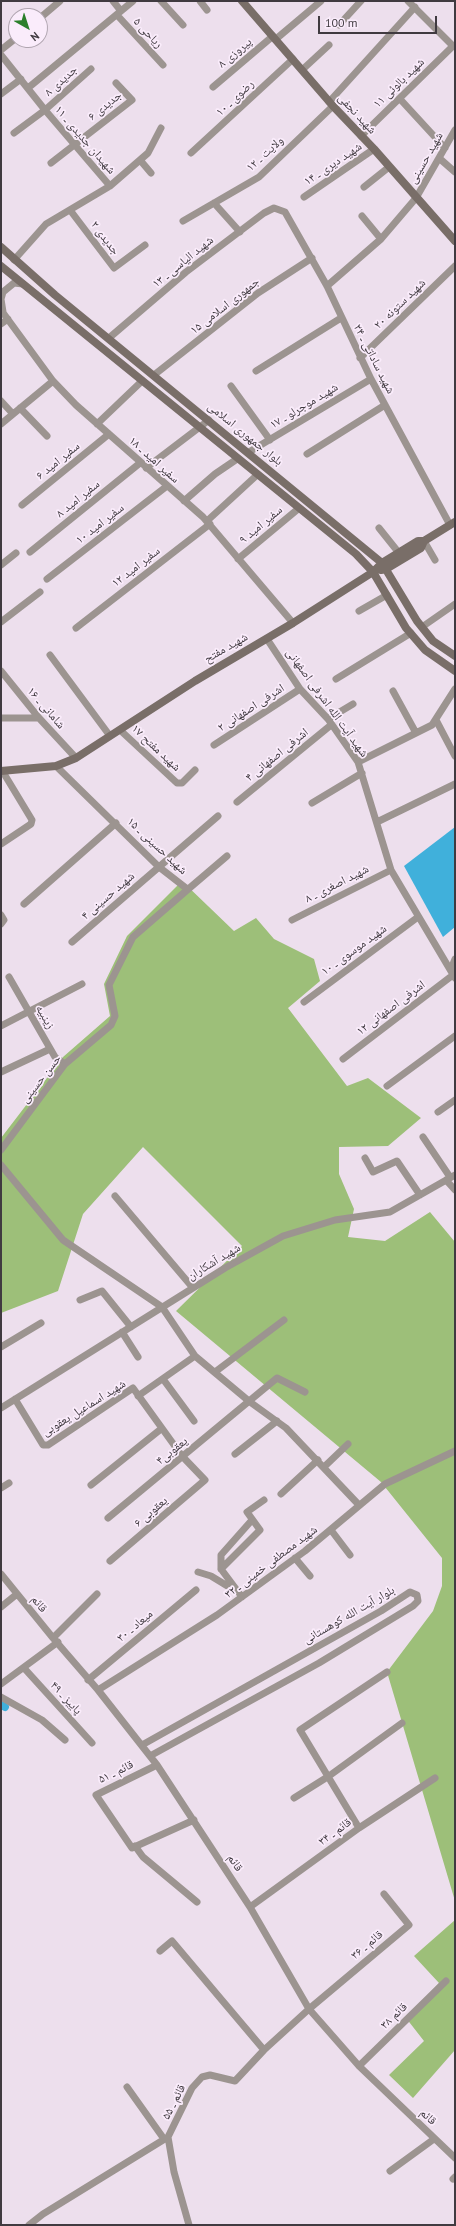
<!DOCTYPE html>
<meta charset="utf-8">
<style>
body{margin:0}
#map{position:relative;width:456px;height:2226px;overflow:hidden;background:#eddfed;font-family:"PT Sans",sans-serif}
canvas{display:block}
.frame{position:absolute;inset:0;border:2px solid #403a40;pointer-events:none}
.north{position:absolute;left:8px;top:8px;width:40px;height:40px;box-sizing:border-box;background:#faecfb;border:1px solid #b0a5b0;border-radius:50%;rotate:141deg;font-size:11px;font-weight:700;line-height:16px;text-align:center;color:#403a40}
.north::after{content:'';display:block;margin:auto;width:14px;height:18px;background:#2b7f2b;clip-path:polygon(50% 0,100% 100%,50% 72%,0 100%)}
.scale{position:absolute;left:318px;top:16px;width:119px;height:18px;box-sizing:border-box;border:2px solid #403a40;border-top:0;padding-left:5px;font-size:12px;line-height:14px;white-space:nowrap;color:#403a40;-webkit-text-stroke:3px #faecfb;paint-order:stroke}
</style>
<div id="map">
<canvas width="456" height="2226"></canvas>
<div class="frame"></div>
<div class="north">N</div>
<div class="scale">100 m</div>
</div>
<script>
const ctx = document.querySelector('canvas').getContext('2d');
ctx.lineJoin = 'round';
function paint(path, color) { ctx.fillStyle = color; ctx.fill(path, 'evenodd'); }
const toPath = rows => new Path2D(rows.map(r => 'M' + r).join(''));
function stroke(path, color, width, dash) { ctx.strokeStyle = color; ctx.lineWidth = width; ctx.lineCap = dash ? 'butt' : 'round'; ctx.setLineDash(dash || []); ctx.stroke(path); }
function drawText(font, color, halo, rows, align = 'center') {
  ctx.font = font + ' "PT Sans","Noto Naskh Arabic",sans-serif'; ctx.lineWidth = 3.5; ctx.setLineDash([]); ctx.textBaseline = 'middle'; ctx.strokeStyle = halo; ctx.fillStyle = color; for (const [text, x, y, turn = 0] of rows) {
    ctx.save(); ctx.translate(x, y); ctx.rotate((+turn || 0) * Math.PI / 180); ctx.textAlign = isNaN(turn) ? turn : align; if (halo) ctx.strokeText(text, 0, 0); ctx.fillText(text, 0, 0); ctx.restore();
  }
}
paint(toPath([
 [182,881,234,931,256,918,274,939,314,959,320,981,288,1008,347,1086,368,1078,421,1118,388,1146,339,1147,339,1174,354,1209,348,1237,385,1241,430,1212,455,1242,455,1901,387,1672,433,1611,442,1586,442,1558,381,1482,176,1311,242,1246,143,1147,83,1214,58,1291,1,1313,1,1138,63,1057,110,1016,104,984,127,936],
 [455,1920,455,2050,413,2098,389,2075,424,2041,406,2018,439,1983,414,1956]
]), '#9dbf79');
paint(toPath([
 [455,827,455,927,443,937,404,866]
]), '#40b0db');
stroke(toPath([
 [1,1705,5,1707]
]), '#40b0db', 8);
stroke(toPath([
 [113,1,121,11],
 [161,1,183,25],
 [200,1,207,10],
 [117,15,163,65],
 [40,18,60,1],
 [339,25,361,1],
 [276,39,321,1],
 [1,50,16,38],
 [1,55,45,110,110,186],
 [302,70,329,45],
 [213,87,273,36],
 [28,88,133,1],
 [1,94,21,79],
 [400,99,445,148],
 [329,102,415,7],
 [14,133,45,110,91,69],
 [361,136,453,46,408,1],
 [191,153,293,59],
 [439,158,455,172],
 [140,160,151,173],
 [51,163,132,100,116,83],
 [364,187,389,167],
 [304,197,374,149],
 [214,203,240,232],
 [70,210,114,268,145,245],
 [362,216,381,239],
 [183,221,259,177,333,106],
 [14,260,46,224,110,186,148,153,161,128],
 [327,286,381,239,416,198,455,130],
 [1,310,53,381,76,405,203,517,293,623],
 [3,312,1,299,3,292,14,283,23,284],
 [1,324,8,319],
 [109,338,186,272,264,213,274,208,285,212,327,286,371,379,450,525],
 [360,358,455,266],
 [256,371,341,318],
 [154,375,258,293,312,258],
 [231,386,270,440],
 [1,401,13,414],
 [20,408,47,436],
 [1,424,53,381],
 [97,424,142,381],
 [249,452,371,379],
 [307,454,385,405],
 [146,468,209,420],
 [184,501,215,474,237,459],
 [22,505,109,434],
 [207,521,257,475],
 [379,528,399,553],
 [424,541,435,560],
 [30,552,140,463],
 [238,559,298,509],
 [1,565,16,553],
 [47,579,167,486],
 [359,611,387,595],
 [1,622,40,592],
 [422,627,455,604],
 [76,628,210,524],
 [267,639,300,689,328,719,358,762,391,870,455,978],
 [50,655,110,736],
 [1,671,39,718,76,758],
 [336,679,411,633],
 [393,691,416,733],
 [1,718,39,718],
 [328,719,353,704],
 [436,720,455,756],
 [120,730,177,783,182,783,195,770],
 [214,745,300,689],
 [358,762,432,725,455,689],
 [237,802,331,725],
 [312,803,362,773],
 [377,822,455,784],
 [1,844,31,824,32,820,3,772],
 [186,891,227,856],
 [24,904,116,823],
 [1,915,4,920,1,924],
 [292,920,391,870],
 [72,942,218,816],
 [451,969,455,959],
 [9,977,55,1057,65,1064],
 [304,1002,418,917],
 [1,1026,82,984],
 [343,1059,453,975],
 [1,1072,50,1049],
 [387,1086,455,1036],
 [438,1112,455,1100],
 [423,1137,450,1177],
 [1,1150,65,1064,111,1025,115,1016,109,985,133,937,186,891,186,888,159,867,56,766],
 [365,1158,373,1172,397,1161,420,1195],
 [1,1165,63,1240,162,1307,195,1356,250,1402,286,1428,359,1505],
 [446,1180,455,1190],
 [115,1196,193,1288],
 [80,1300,102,1291,131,1327],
 [122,1332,138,1357],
 [1,1347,41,1323],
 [215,1372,284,1320],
 [163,1379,194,1421],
 [138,1396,195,1356],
 [15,1399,43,1445,48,1445,133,1388,182,1456,205,1480,110,1561],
 [1,1408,225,1268,283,1236,335,1220,390,1212,455,1175],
 [235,1454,277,1421],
 [324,1467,348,1444],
 [91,1485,161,1429],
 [1,1488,9,1483],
 [281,1494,318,1460],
 [108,1518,277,1378,305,1392],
 [331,1530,350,1555],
 [295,1558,310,1576],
 [221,1569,221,1555,252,1520],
 [198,1572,211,1576,234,1590],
 [1,1574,53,1638,98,1690,157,1765,250,1907,309,2009,359,2066,455,2158],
 [242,1597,221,1569,260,1530,247,1512,264,1500],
 [1,1607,17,1594],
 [53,1638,97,1594],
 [24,1668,92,1743],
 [88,1680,196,1590],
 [1,1684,58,1642],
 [98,1690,217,1615,305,1551,385,1484,455,1451],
 [1,1697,42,1720,65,1740],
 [142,1745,381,1611,410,1592,417,1595,418,1601,413,1606,319,1663,150,1756],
 [157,1765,96,1795,132,1848,194,1820],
 [294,1798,329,1776,402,1723],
 [359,1828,300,1730,387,1672],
 [135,1846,143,1857,197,1902],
 [250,1907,359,1828,435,1778],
 [160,1951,172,1941,264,2050],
 [359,2066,446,1981],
 [127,2087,164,2139],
 [390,2171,434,2139],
 [453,2179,455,2177],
 [29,2225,43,2214,168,2137],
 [189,2225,174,2172,168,2137,192,2088,202,2077,210,2075,235,2081,264,2050,309,2009,409,1925,384,1894]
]), '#9c9490', 7);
stroke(toPath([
 [242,1,333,106,374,149,455,241],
 [1,247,55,295,382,563,417,621,433,641,455,656],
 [1,266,356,554,373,572,406,628,425,650,455,671],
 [381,570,386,569,421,548,424,541],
 [1,771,56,766,76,758,195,681,293,623,373,572,382,563,418,541,424,541,455,522]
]), '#796e68', 8);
drawText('12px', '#403a40', '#faecfb', [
 ["ریاحی ۵",148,33,47],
 ["پیروزی ۸",235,53,-40],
 ["جدیدی ۸",61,81,-42],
 ["شهید بالوئی ۱۱",399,83,-44],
 ["رضوی ـ ۱۰",235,98,-43],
 ["جدیدی ۶",105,106,-39],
 ["شهید نجفی",357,114,47],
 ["شهیدان جدیدی ـ ۱۱",85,140,49],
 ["ولایت ـ ۱۲",265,154,-42],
 ["شهید حسینی",426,158,-60],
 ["شهید دیری ـ ۱۴",333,164,-34],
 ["جدیدی ۲",105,238,53],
 ["شهید الیاسی ـ ۱۳",183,262,-39],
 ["شهید ستونه ۲۰",400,304,-44],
 ["جمهوری اسلامی ۱۵",225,306,-38],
 ["شهید ساداتی ـ ۲۴",374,359,63],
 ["شهید موجرلو ـ ۱۷",304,406,-31],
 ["بلوار جمهوری اسلامی",245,434,39],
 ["سفیر امید ـ ۱۸",154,460,42],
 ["سفیر امید ۶",58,461,-39],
 ["سفیر امید ۸",78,499,-39],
 ["سفیر امید ۱۰",100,524,-38],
 ["سفیر امید ۹",261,525,-40],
 ["سفیر امید ۱۲",136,567,-38],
 ["شهید مفتح",226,648,-30],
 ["شهید آیت الله اشرفی اصفهانی",327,703,54],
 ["شامانی ـ ۱۶",46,708,49],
 ["اشرفی اصفهانی ۲",251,708,-33],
 ["شهید مفتح ۱۷",156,748,43],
 ["اشرفی اصفهانی ۴",277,755,-39],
 ["شهید حسینی ـ ۱۵",157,846,43],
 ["شهید اصغری ـ ۸",337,884,-27],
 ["شهید حسینی ۴",108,896,-41],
 ["شهید موسوی ـ ۱۰",354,950,-36],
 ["اشرفی اصفهانی ۱۲",391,1008,-37],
 ["زینبیه",45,1017,60],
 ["حسن حسینی",41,1079,-52],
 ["شهید آشکاران",214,1262,-31],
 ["شهید اسماعیل یعقوبی",84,1408,-32],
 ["یعقوبی۴",172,1451,-39],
 ["یعقوبی ۶",151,1512,-41],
 ["شهید مصطفی خمینی ـ ۳۲",271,1562,-37],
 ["قائم",39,1604,51],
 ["بلوار آیت الله کوهستانی",349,1615,-30],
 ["میعاد ـ ۳۰",135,1626,-40],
 ["پاییز ـ ۴۹",66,1698,47],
 ["قائم ـ ۵۱",116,1772,-26],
 ["قائم ـ ۳۴",335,1832,-36],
 ["قائم",235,1863,57],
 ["قائم ـ ۳۶",367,1945,-40],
 ["قائم ۳۸",394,2016,-44],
 ["قائم ـ ۵۵",174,2102,-63],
 ["قائم",428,2117,43]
]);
</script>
